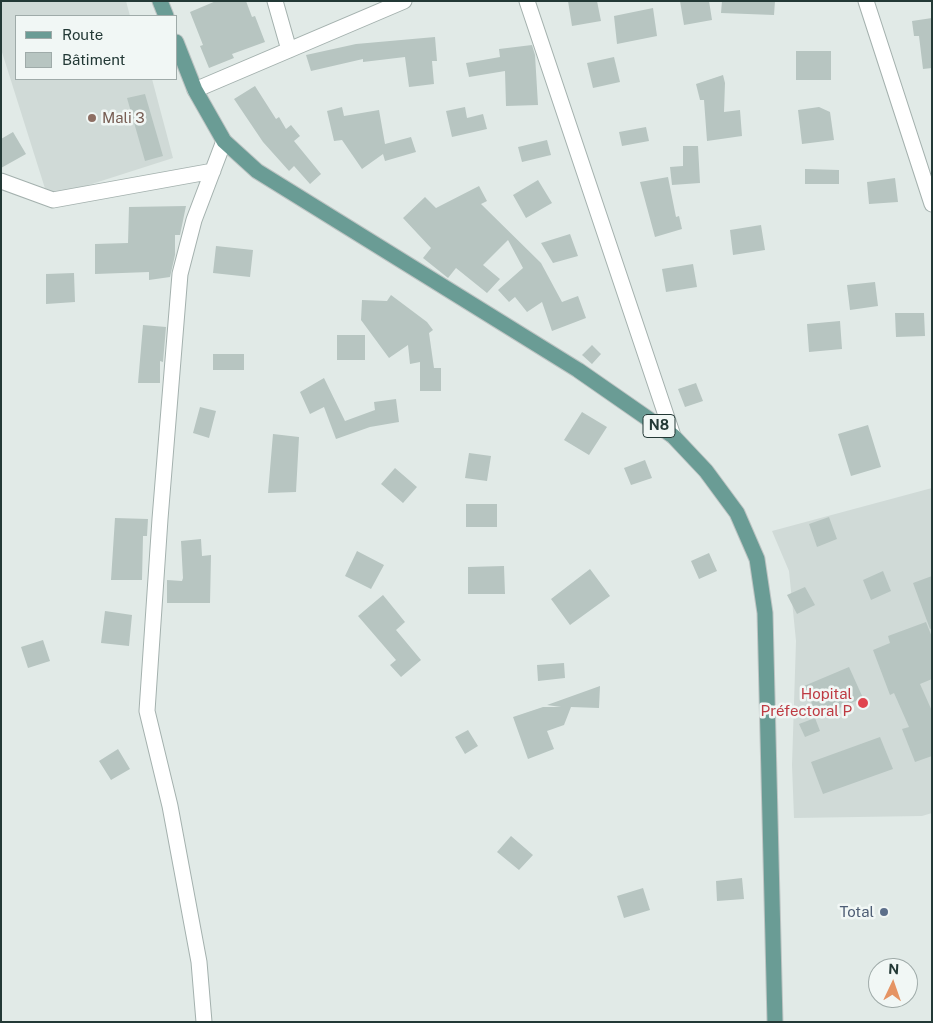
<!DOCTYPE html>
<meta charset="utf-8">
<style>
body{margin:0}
#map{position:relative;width:933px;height:1023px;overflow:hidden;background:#e1eae7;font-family:"Public Sans",sans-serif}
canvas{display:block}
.frame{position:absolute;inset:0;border:2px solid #233936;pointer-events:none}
.legend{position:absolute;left:15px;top:15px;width:162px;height:65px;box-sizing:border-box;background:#f1f7f5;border:1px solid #9faba9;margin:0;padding:6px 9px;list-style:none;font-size:15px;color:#233936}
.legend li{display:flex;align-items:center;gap:10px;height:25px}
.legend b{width:25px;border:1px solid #9faba9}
.north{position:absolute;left:868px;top:958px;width:50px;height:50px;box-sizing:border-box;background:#f1f7f5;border:1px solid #9faba9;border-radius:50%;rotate:3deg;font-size:14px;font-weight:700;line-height:20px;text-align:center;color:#233936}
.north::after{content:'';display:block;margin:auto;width:18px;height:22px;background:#e59464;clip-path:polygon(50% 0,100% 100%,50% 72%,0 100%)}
</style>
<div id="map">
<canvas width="933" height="1023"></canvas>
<div class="frame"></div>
<ul class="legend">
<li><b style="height:6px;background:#6a9c95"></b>Route</li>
<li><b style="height:14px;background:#b7c5c1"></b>Bâtiment</li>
</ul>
<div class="north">N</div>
</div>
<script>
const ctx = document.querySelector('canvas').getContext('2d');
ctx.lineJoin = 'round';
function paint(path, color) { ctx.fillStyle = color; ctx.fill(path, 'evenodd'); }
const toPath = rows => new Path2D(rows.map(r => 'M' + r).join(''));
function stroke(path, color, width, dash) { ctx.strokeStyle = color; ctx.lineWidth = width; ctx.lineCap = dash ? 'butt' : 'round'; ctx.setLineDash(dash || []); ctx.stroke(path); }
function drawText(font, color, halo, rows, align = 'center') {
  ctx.font = font + ' "Public Sans",sans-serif'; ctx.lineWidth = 5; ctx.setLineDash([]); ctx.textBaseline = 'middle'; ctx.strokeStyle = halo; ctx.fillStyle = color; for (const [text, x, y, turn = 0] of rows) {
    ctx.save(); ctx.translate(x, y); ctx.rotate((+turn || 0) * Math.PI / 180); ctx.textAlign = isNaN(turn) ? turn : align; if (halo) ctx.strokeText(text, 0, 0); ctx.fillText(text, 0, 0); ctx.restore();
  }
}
paint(toPath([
 [1,1,126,1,130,16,16,16,16,79,152,79,173,158,48,198,1,49],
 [932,488,932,813,922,816,794,818,792,765,796,641,789,571,772,531]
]), '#d0dad7');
paint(toPath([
 [216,1,246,1,252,17,255,16,265,42,232,54,234,58,209,68,200,46,203,45,190,12],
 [568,1,597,1,601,21,572,26],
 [680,1,709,1,712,20,684,25],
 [722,1,775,1,774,15,721,13],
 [653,8,657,36,617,44,614,16],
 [932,18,932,68,923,69,919,36,914,36,912,21],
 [435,37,437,61,432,61,434,84,409,87,405,57,363,62,363,59,311,71,306,55,356,44],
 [532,45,535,55,538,105,506,106,505,71,469,77,466,63,500,57,499,49],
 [796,51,831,51,831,80,796,80],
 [614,57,620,82,593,88,587,63],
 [723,75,725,83,724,112,740,110,742,136,707,141,704,100,700,100,696,84],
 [255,86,276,119,279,117,286,129,291,125,300,136,294,141,321,174,310,184,294,166,289,171,263,142,234,99],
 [145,94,163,156,145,161,127,98],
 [342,107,344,116,379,110,385,144,411,137,416,152,385,161,383,154,362,169,342,140,334,141,327,111],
 [465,107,467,118,483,114,487,129,452,137,446,111],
 [819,107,830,112,834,140,802,144,798,110],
 [646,127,649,141,622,146,619,132],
 [13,132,26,154,1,168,1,139],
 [547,140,551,155,522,162,518,147],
 [683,146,698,146,700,183,672,185,670,167,683,166],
 [805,169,839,170,839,184,805,184],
 [668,177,676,217,679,216,682,229,655,237,640,182],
 [895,178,898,202,869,204,867,182],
 [538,180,552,203,526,218,513,195],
 [479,186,487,201,481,204,541,263,562,302,578,296,586,318,552,331,542,302,527,312,515,297,509,302,498,290,523,268,508,240,483,265,500,279,487,293,456,268,448,278,423,258,431,248,403,218,425,197,436,208],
 [186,206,180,235,175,235,175,255,170,277,149,280,149,272,95,274,95,244,128,243,129,207],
 [761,225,765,250,733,255,730,230],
 [570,234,578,256,553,263,541,243],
 [216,246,253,250,250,277,213,273],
 [693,264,697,287,666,292,662,269],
 [74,273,75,302,46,304,46,274],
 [875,282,878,306,850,310,847,285],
 [391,295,427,322,433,330,429,333,434,368,441,368,441,391,420,391,420,362,410,364,408,345,389,358,361,320,362,300,387,301],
 [895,313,924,313,925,336,896,337],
 [840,321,842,349,809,352,807,324],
 [143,325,166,327,163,362,160,361,160,383,138,383],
 [337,335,365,335,365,360,337,360],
 [592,345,601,354,592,364,582,355],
 [213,354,244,354,244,370,213,370],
 [324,378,345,421,375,410,374,402,396,399,399,422,370,427,336,439,324,407,310,414,300,392],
 [696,383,703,401,685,407,678,389],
 [200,407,216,411,209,438,193,433],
 [582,412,607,427,589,455,564,440],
 [868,425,881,467,851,476,838,434],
 [273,434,299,437,296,492,268,493],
 [469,453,491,456,487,481,465,478],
 [645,460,652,478,631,485,624,468],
 [395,468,417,487,403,503,381,484],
 [466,504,497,504,497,527,466,527],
 [829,517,837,539,817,547,809,524],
 [115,518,148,519,147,536,143,536,142,580,111,580],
 [201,539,202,556,211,555,210,603,167,603,167,580,182,581,183,578,181,541],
 [357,551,384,565,371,589,345,576],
 [709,553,717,571,699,579,691,561],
 [504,566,505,594,468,594,468,567],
 [590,569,610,596,570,625,551,599],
 [883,571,891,591,871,600,863,580],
 [932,576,932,628,930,629,913,583],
 [805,587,815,605,797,614,787,595],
 [383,595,405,622,396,630,421,660,401,677,390,665,396,660,358,616],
 [105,611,132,615,129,646,101,643],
 [926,622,932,637,932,679,920,684,932,711,932,756,915,762,902,729,909,727,894,693,890,695,873,650,890,643,888,636],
 [43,640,50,661,28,668,21,647],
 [564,663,565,678,538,681,537,665],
 [849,667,863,698,818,717,804,686],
 [600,686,599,708,571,707,564,725,547,731,554,749,528,759,513,717,543,707,561,707,547,705],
 [815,718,820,731,805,737,799,724],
 [468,730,478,746,465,754,455,737],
 [880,737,893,769,823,794,811,762],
 [118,749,130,769,111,780,99,761],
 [511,836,533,855,519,870,497,852],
 [742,878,744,899,717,901,716,881],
 [643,888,650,910,624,918,617,896]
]), '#b7c5c1');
const minor = toPath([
 [275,1,289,50],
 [527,1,673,436],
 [866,1,932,204],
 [195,90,404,1],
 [1,181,53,200,213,171],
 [204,1022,199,962,170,806,147,711,160,519,180,274,194,220,224,141]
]);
const major = toPath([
 [160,1,166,16],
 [176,42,195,90,224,141,257,171,578,370,673,436,706,471,737,513,757,559,765,613,775,1022]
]);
stroke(minor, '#a4b1ae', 17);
stroke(major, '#bdc4c3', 17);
stroke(minor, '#fff', 15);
stroke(major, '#6a9c95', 15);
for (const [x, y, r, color] of [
 [92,118,5,"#8d6e63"],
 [863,703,6,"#e0444e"],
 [884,912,5,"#5c6f8a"]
]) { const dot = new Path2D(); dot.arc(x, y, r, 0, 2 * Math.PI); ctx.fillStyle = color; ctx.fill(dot); stroke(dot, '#f1f7f5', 2); }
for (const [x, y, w] of [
 [659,426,32]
]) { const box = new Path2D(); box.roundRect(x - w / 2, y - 11.5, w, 23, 4); ctx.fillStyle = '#f1f7f5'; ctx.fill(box); stroke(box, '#233936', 1); }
drawText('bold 14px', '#233936', null, [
 ["N8",659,426]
]);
drawText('15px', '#785e54', '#f1f7f5', [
 ["Mali 3",102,118]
], 'left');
drawText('15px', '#be3a42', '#f1f7f5', [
 ["Hopital",852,694],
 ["Préfectoral P",852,711]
], 'right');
drawText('15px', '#4e5e75', '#f1f7f5', [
 ["Total",874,912]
], 'right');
</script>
